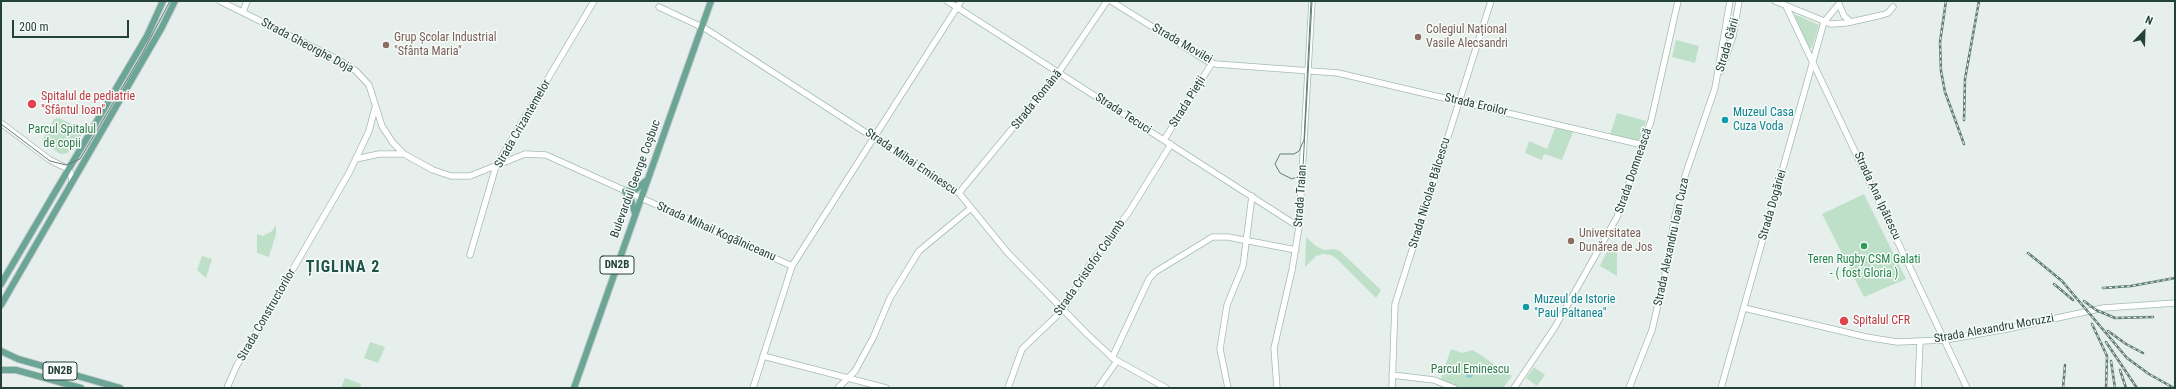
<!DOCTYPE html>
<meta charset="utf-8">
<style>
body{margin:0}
#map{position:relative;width:2176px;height:389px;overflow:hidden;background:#e6efeb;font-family:"Roboto Condensed",sans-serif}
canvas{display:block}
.frame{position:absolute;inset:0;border:2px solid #24423a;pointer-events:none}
.north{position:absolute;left:2124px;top:12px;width:40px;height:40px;-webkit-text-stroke:3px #f7fbf9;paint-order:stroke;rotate:23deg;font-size:11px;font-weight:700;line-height:16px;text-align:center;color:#24423a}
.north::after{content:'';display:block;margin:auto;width:14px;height:18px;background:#24423a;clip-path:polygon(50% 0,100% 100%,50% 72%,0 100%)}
.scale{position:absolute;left:12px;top:20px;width:117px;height:18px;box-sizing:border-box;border:2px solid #24423a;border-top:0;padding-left:5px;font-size:12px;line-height:14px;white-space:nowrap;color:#24423a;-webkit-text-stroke:3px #f7fbf9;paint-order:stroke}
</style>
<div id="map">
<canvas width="2176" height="389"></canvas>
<div class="frame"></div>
<div class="north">N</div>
<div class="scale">200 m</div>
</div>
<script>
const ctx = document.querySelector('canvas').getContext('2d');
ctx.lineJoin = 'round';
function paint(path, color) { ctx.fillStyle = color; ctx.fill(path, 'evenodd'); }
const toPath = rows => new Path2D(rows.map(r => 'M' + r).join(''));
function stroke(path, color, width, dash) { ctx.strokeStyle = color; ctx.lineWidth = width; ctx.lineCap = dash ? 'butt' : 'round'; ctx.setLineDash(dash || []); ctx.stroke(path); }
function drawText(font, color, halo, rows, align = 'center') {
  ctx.font = font + ' "Roboto Condensed",sans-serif'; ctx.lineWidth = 3; ctx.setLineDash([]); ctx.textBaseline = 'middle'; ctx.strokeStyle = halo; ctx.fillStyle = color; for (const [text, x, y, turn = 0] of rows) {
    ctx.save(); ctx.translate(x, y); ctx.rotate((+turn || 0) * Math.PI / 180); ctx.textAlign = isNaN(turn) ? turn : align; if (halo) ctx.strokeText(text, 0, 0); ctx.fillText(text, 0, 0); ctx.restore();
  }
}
paint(toPath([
 [1794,14,1819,25,1812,48,1809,48],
 [1676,40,1699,46,1695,63,1672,57],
 [1617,113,1646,121,1639,142,1610,135],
 [59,118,84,130,74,149,67,153,60,154,42,141,54,119],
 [1555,128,1573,132,1562,160,1544,154,1542,160,1525,153,1529,141,1547,149],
 [1864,194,1906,279,1864,297,1822,214],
 [276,225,276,234,269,257,257,253,257,234,263,236,272,231],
 [1306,237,1316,246,1324,250,1334,249,1340,251,1381,290,1376,298,1336,258,1331,255,1323,254,1316,256,1305,267],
 [1612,242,1617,244,1617,276,1600,266],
 [202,256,212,259,206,278,197,270],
 [370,342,385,347,378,363,364,358],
 [1451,349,1462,353,1473,350,1512,376,1503,388,1456,388,1440,381],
 [1534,367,1545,375,1537,386,1526,378],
 [345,378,361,384,360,388,341,388]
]), '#bfe0c8');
paint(toPath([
 [1482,364,1486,367,1485,373,1477,370,1471,378,1466,377,1465,373,1469,367,1474,368]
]), '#8ec9d4');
const secondary = toPath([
 [220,1,339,60,356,71,369,85,382,126,393,143,404,154,433,170,451,176,470,176,525,154,546,155,792,266],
 [947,1,1299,227],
 [1111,1,1207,61,1216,64,1338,73,1643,145],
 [1775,1,1831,24,1846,23,1882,15,1888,13,1893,7],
 [1786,6,1967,388],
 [659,7,706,29,959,193,1007,252,1087,334,1114,359,1166,388],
 [243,12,247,1],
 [1824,22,1839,4,1844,16,1851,22],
 [1721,71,1733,36,1739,1],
 [1,123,50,160,68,169,71,174,72,182],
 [1164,140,1212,63],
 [356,159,379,154,404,154],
 [959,193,1059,72,1107,1],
 [470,255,496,166,594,1],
 [1744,308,1866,337,1897,342,1945,340,2007,329,2103,308,2175,303],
 [763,356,886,388],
 [1112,358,1149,279,1155,272,1206,241,1212,237,1228,237,1296,250],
 [1392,375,1434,380,1454,388],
 [227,388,237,365,349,173,369,131,375,108],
 [753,388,792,266,961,1],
 [838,388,855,371,873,338,890,298,919,251,971,208],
 [1008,388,1022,349,1063,310,1088,267,1129,212,1171,144],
 [1098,388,1117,361],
 [1228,388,1220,349,1227,305,1243,266,1252,196],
 [1277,388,1274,348,1292,270,1299,227,1312,1],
 [1392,388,1395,304,1491,1],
 [1514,388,1555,327,1617,217,1651,121,1678,1],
 [1629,388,1652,330,1669,257,1674,220,1685,176,1715,88,1730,1],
 [1721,388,1824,22],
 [1918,388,1920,341]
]);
const primary = toPath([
 [625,191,635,190,647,180],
 [625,191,631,200,635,213],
 [1,284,147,36,163,1],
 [1,305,161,29,175,1],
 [1,351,18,359,120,388],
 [1,370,16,370,81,388],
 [574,388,711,1]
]);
stroke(secondary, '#a4bbb3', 7);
stroke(primary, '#c2cac8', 8);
stroke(secondary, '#fff', 5.5);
stroke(primary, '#6aa596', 6);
stroke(toPath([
 [1311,1,1304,140,1299,151,1294,154,1280,154,1275,164,1280,173,1292,179,1299,176,1303,167,1312,1],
 [1,124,50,161,66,165,80,159,142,54,170,1]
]), '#5f7d75', 1);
const rail = toPath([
 [1946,1,1940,42,1941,71,1945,92,1964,144],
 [1964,120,1965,79,1979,1],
 [2028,253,2062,281,2127,358,2149,374,2174,388],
 [2054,284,2073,300],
 [2103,288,2131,286,2175,278],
 [2084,301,2096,310,2115,318,2153,317],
 [2092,324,2107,356,2106,388],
 [2108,331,2126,344,2143,353],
 [2106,342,2137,388],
 [2111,361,2115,388],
 [2120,370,2126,388],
 [2063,388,2065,365]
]);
stroke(rail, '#5f7d75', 2.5);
stroke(rail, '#f7fbf9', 1, [3]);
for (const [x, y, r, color] of [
 [1418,37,4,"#8d6e63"],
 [386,45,4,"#8d6e63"],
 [32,104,5,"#e0444e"],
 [1725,120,4,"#0f9aa8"],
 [1571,241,4,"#8d6e63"],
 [1864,246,4,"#2e9e5b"],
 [1526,307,4,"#0f9aa8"],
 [1844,321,5,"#e0444e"]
]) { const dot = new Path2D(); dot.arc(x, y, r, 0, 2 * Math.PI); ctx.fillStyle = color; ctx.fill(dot); stroke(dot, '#f7fbf9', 1.5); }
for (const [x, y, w] of [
 [617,265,34],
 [60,371,34]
]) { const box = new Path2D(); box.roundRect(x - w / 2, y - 9, w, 18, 3); ctx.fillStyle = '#f7fbf9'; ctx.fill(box); stroke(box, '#24423a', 1); }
drawText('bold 11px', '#24423a', null, [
 ["DN2B",617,265],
 ["DN2B",60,371]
]);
drawText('12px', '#785e54', '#f7fbf9', [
 ["Colegiul Național",1426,30],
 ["Vasile Alecsandri",1426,44],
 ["Grup Școlar Industrial",394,38],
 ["\"Sfânta Maria\"",394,52],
 ["Universitatea",1579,234],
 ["Dunărea de Jos",1579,248]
], 'left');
drawText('12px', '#24423a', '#f7fbf9', [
 ["Strada Movilei",1182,44,30],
 ["Strada Gării",1728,45,-74],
 ["Strada Gheorghe Doja",307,46,28],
 ["Strada Română",1037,100,-51],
 ["Strada Pieții",1188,102,-58],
 ["Strada Eroilor",1476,105,13],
 ["Strada Tecuci",1123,114,33],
 ["Strada Crizantemelor",523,124,-60],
 ["Strada Mihai Eminescu",911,162,34],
 ["Strada Domnească",1634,171,-71],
 ["Bulevardul George Coșbuc",636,179,-70],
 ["Strada Nicolae Bălcescu",1430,193,-73],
 ["Strada Traian",1301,196,-86],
 ["Strada Ana Ipătescu",1877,196,65],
 ["Strada Dogăriei",1773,205,-74],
 ["Strada Mihail Kogălniceanu",716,232,24],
 ["Strada Alexandru Ioan Cuza",1672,242,-78],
 ["Strada Cristofor Columb",1090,268,-55],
 ["Strada Constructorilor",267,315,-60],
 ["Strada Alexandru Moruzzi",1994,329,-10]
]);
drawText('12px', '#be3a42', '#f7fbf9', [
 ["Spitalul de pediatrie",41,97],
 ["\"Sfântul Ioan\"",41,111],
 ["Spitalul CFR",1853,321]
], 'left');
drawText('12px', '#0d838f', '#f7fbf9', [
 ["Muzeul Casa",1733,113],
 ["Cuza Voda",1733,127],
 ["Muzeul de Istorie",1534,300],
 ["\"Paul Paltanea\"",1534,314]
], 'left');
drawText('12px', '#2d7a4b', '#f7fbf9', [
 ["Parcul Spitalul",62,130],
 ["de copii",62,144],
 ["Parcul Eminescu",1470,370]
]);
drawText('12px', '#27864d', '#f7fbf9', [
 ["Teren Rugby CSM Galati",1864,260],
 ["- ( fost Gloria )",1864,274]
]);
ctx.letterSpacing = '1px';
drawText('bold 16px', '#1f5548', '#f7fbf9', [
 ["ȚIGLINA 2",343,268]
]);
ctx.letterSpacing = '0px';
</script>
